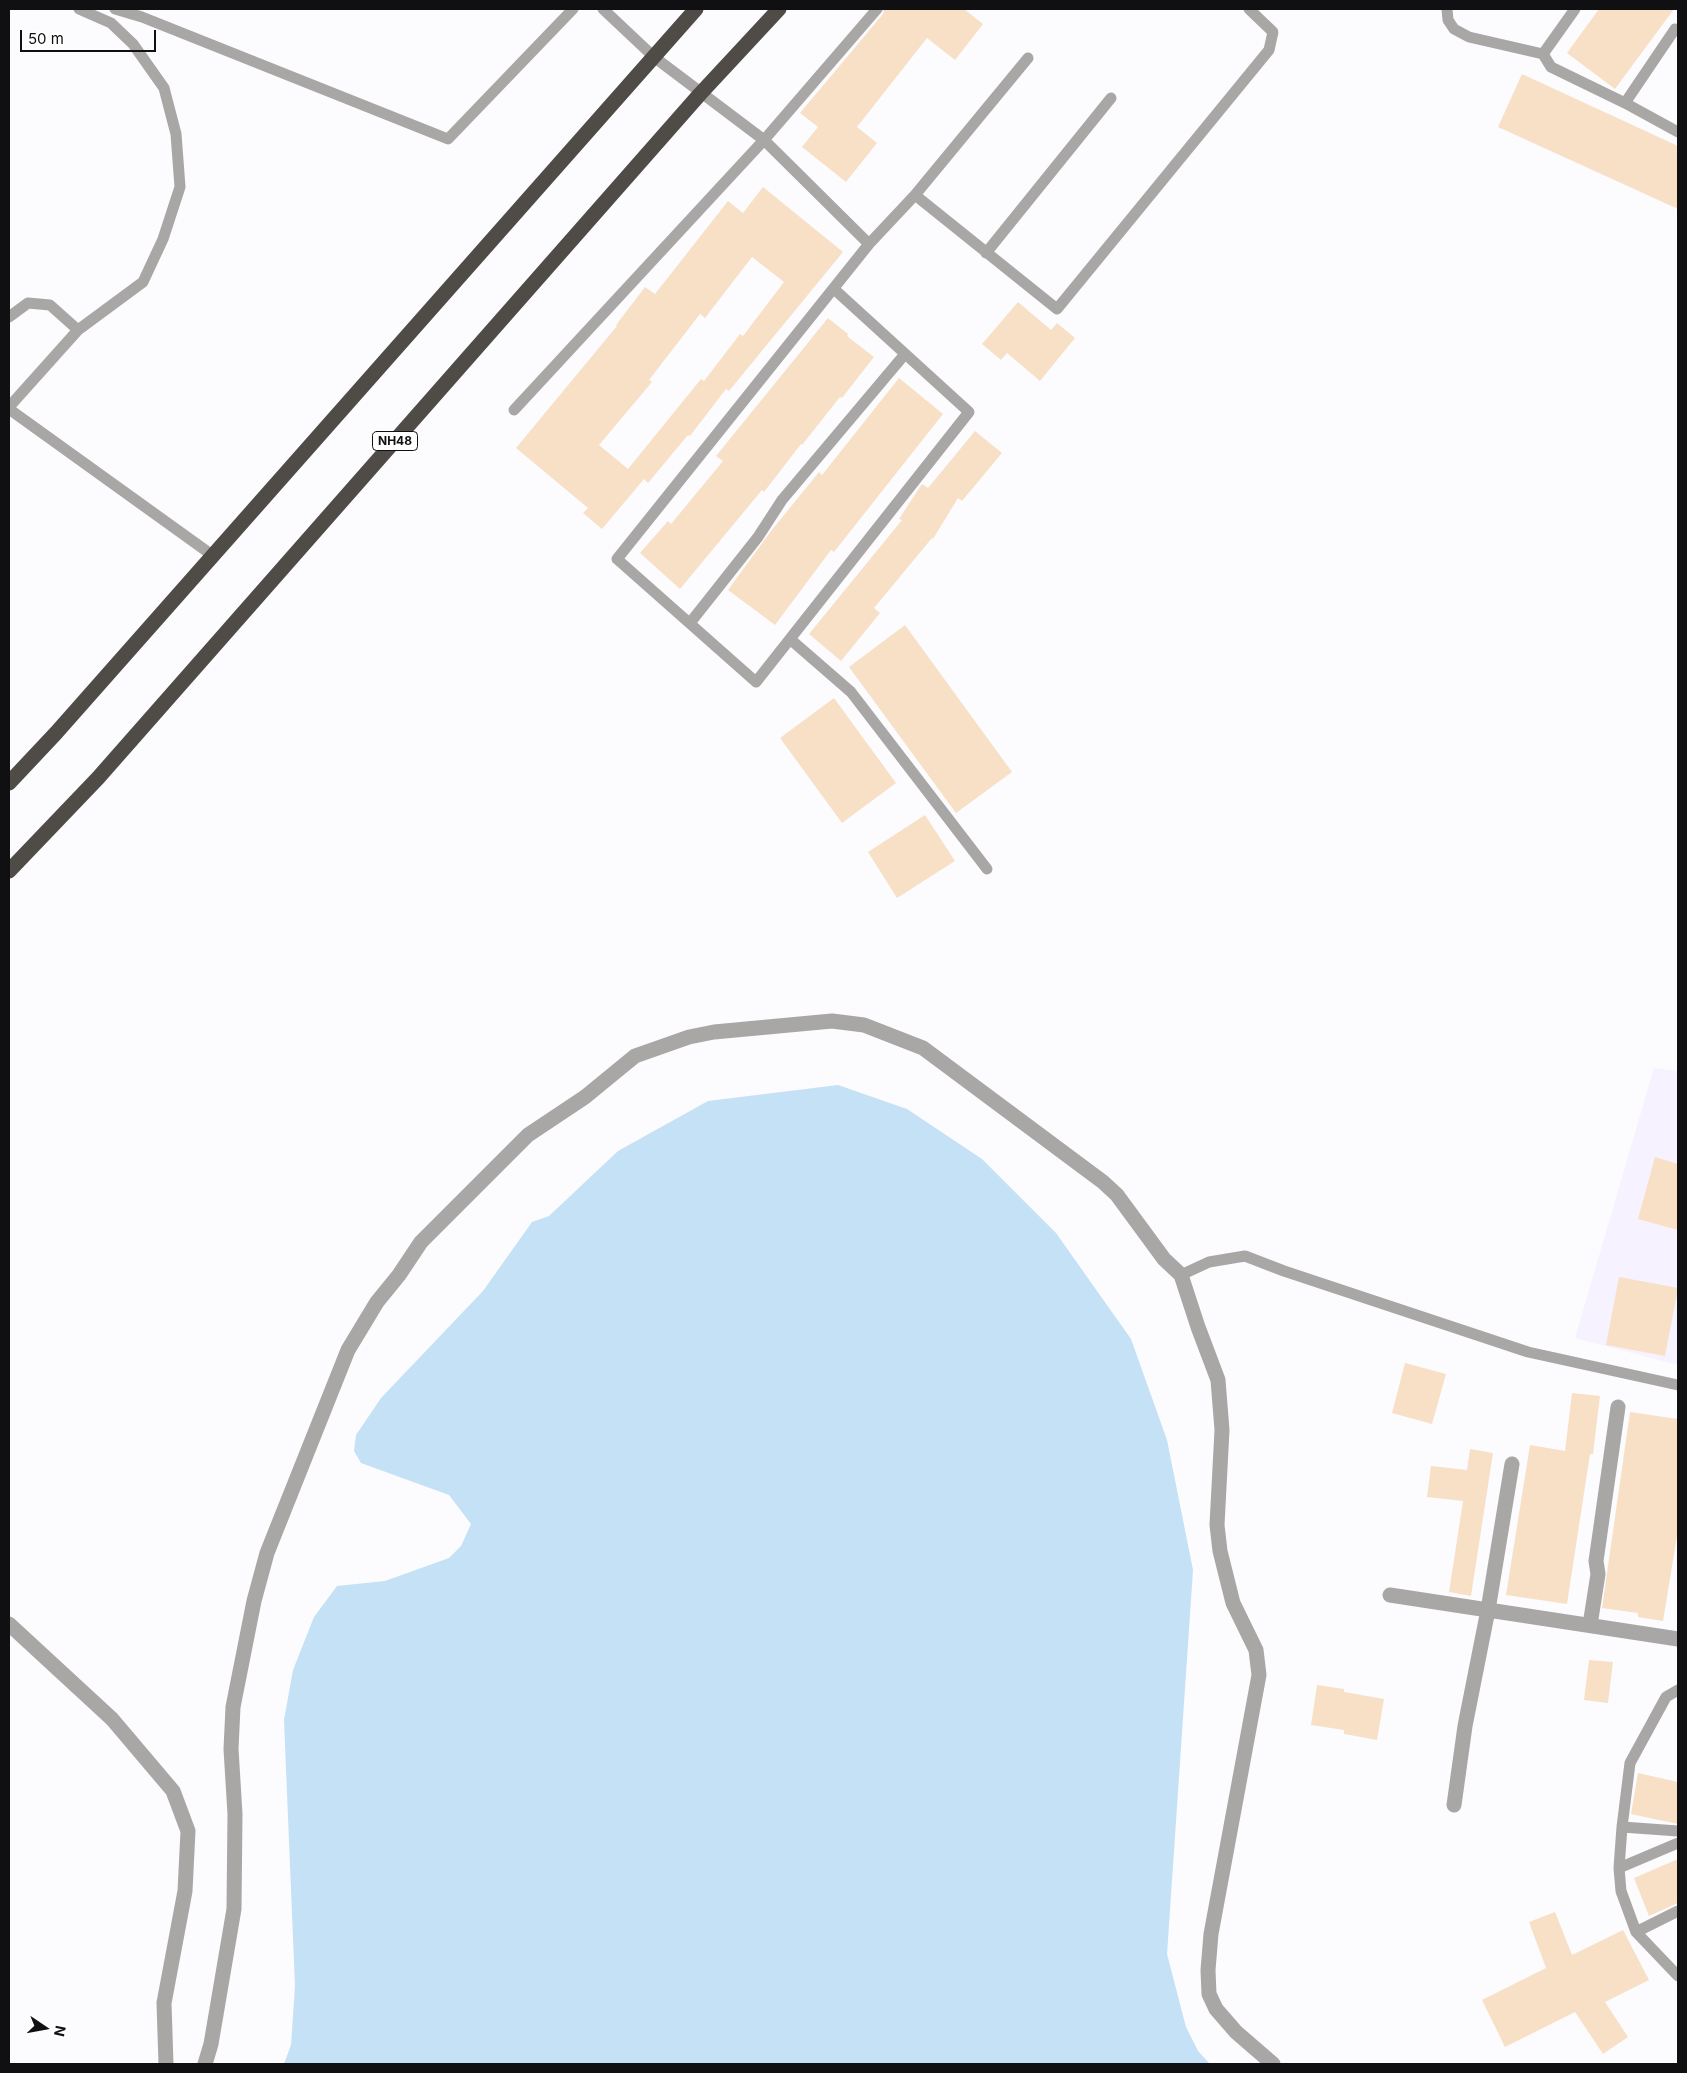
<!DOCTYPE html>
<style>
body{margin:0}
#map{position:relative;width:1687px;height:2073px;overflow:hidden;background:#fcfbfe;font-family:Inter,sans-serif}
canvas{display:block}
.frame{position:absolute;inset:0;border:10px solid #100f11;pointer-events:none}
.north{position:absolute;left:20px;top:2003px;width:50px;height:50px;-webkit-text-stroke:4px #fff;paint-order:stroke;rotate:102deg;font-size:14px;font-weight:700;line-height:20px;text-align:center;color:#100f11}
.north::after{content:'';display:block;margin:auto;width:18px;height:22px;background:#100f11;clip-path:polygon(50% 0,100% 100%,50% 72%,0 100%)}
.scale{position:absolute;left:20px;top:30px;width:136px;height:22px;box-sizing:border-box;border:2px solid #100f11;border-top:0;padding-left:6px;font-size:15px;line-height:18px;white-space:nowrap;color:#100f11;-webkit-text-stroke:4px #fff;paint-order:stroke}
</style>
<div id="map">
<canvas width="1687" height="2073"></canvas>
<div class="frame"></div>
<div class="north">N</div>
<div class="scale">50 m</div>
</div>
<script>
const ctx = document.querySelector('canvas').getContext('2d');
ctx.lineJoin = 'round';
function paint(path, color) { ctx.fillStyle = color; ctx.fill(path, 'evenodd'); }
const toPath = rows => new Path2D(rows.map(r => 'M' + r).join(''));
function stroke(path, color, width, dash) { ctx.strokeStyle = color; ctx.lineWidth = width; ctx.lineCap = dash ? 'butt' : 'round'; ctx.setLineDash(dash || []); ctx.stroke(path); }
function drawText(font, color, halo, rows, align = 'center') {
  ctx.font = font + ' Inter,sans-serif'; ctx.lineWidth = 4; ctx.setLineDash([]); ctx.textBaseline = 'middle'; ctx.strokeStyle = halo; ctx.fillStyle = color; for (const [text, x, y, turn = 0] of rows) {
    ctx.save(); ctx.translate(x, y); ctx.rotate((+turn || 0) * Math.PI / 180); ctx.textAlign = isNaN(turn) ? turn : align; if (halo) ctx.strokeText(text, 0, 0); ctx.fillText(text, 0, 0); ctx.restore();
  }
}
paint(toPath([
 [1654,1068,1678,1071,1678,1365,1575,1338]
]), '#f7f2ff');
paint(toPath([
 [838,1085,907,1109,982,1159,1056,1233,1131,1339,1167,1440,1193,1570,1167,1954,1186,2027,1198,2051,1210,2064,284,2064,291,2045,295,1986,284,1720,293,1670,314,1617,337,1586,385,1581,449,1558,461,1546,471,1524,449,1495,361,1463,354,1451,356,1435,381,1398,483,1291,532,1222,549,1216,618,1151,708,1101]
]), '#c4e1f6');
paint(toPath([
 [884,9,964,9,983,24,955,60,927,38,857,127,877,143,846,182,802,147,818,127,800,113,883,14],
 [1599,9,1674,9,1615,89,1567,53],
 [1522,74,1678,146,1678,209,1498,127],
 [763,187,843,252,729,391,726,389,690,436,688,435,648,483,644,479,602,529,583,513,588,508,516,448,617,326,616,325,645,287,655,294,728,201,743,213],
 [752,257,784,282,743,336,740,334,704,381,701,379,628,469,599,445,652,382,649,380,700,314,705,318],
 [1018,302,1051,330,1057,323,1075,338,1040,381,1007,353,1001,360,982,344],
 [828,318,848,334,847,336,874,357,842,398,840,397,802,445,801,444,764,492,762,490,680,589,640,553,668,521,671,524,723,461,716,456],
 [899,378,943,414,834,552,831,550,775,625,728,590,771,531,819,472,822,475],
 [975,431,1002,453,962,501,958,498,933,539,932,538,874,608,880,613,841,661,809,634,902,520,899,519,922,484,928,488],
 [905,625,1012,772,956,813,849,667],
 [834,698,896,783,842,823,780,738],
 [925,815,955,861,897,898,868,852],
 [1655,1157,1678,1164,1678,1230,1638,1219],
 [1619,1277,1678,1288,1665,1356,1606,1345],
 [1405,1363,1446,1374,1432,1424,1392,1413],
 [1572,1393,1600,1396,1593,1454,1590,1454,1567,1604,1506,1595,1530,1445,1565,1451],
 [1630,1412,1678,1419,1678,1530,1663,1621,1638,1617,1638,1613,1602,1608],
 [1470,1449,1493,1453,1471,1596,1449,1592,1463,1501,1427,1497,1431,1466,1467,1470],
 [1589,1660,1613,1662,1608,1703,1584,1700],
 [1317,1685,1344,1689,1344,1692,1384,1699,1377,1740,1344,1734,1344,1730,1311,1725],
 [1638,1773,1678,1782,1678,1824,1631,1814],
 [1678,1859,1678,1903,1649,1916,1634,1878],
 [1555,1912,1572,1955,1623,1930,1649,1980,1605,2002,1628,2037,1603,2054,1575,2012,1505,2047,1482,2000,1546,1968,1529,1922]
]), '#f8e0c7');
stroke(toPath([
 [115,9,142,17,448,139,573,9],
 [877,9,764,140,869,244,915,195,1028,58],
 [1447,9,1448,20,1454,29,1469,37,1543,54,1551,67,1625,103,1678,132],
 [1543,54,1575,9],
 [1625,103,1675,29,1678,31],
 [915,195,1057,309,1269,50,1273,32,1249,9],
 [986,253,1111,98],
 [834,289,969,412,756,682,617,559,869,244],
 [9,317,28,303,50,305,78,330],
 [9,407,78,330,143,282,163,239,180,187,176,134,164,88,133,44,111,23,79,9],
 [9,409,212,555],
 [514,410,764,140,654,57,603,9],
 [690,623,758,537,782,500,905,354],
 [790,639,851,692,987,869],
 [1181,1275,1209,1262,1245,1256,1284,1271,1528,1352,1678,1385],
 [1678,1690,1666,1697,1630,1763,1622,1827,1619,1868,1621,1891,1636,1932,1678,1976],
 [1622,1827,1678,1831],
 [1619,1868,1678,1843],
 [1636,1932,1678,1911]
]), '#a9a7a5', 11);
stroke(toPath([
 [1390,1595,1678,1639],
 [9,1624,112,1719,173,1791,188,1831,185,1891,164,2003,166,2064],
 [1590,1625,1598,1574,1596,1561,1618,1407],
 [1454,1805,1465,1726,1488,1610,1512,1464],
 [205,2064,211,2044,234,1909,235,1814,231,1749,233,1707,254,1601,267,1553,348,1350,377,1302,399,1275,421,1242,528,1135,585,1097,635,1056,689,1037,714,1032,832,1021,864,1025,923,1048,1103,1182,1117,1195,1164,1259,1181,1275,1198,1327,1218,1380,1222,1430,1217,1525,1220,1551,1233,1603,1256,1650,1259,1675,1211,1934,1208,1970,1209,1994,1216,2009,1236,2032,1273,2064]
]), '#a9a7a5', 15);
stroke(toPath([
 [9,783,56,733,696,9],
 [9,871,98,778,700,94,779,9]
]), '#4f4b47', 15);
for (const [x, y, w] of [
 [395,441,45]
]) { const box = new Path2D(); box.roundRect(x - w / 2, y - 9.5, w, 19, 4); ctx.fillStyle = '#fff'; ctx.fill(box); stroke(box, '#100f11', 1); }
drawText('bold 12px', '#100f11', null, [
 ["NH48",395,441]
]);
</script>
